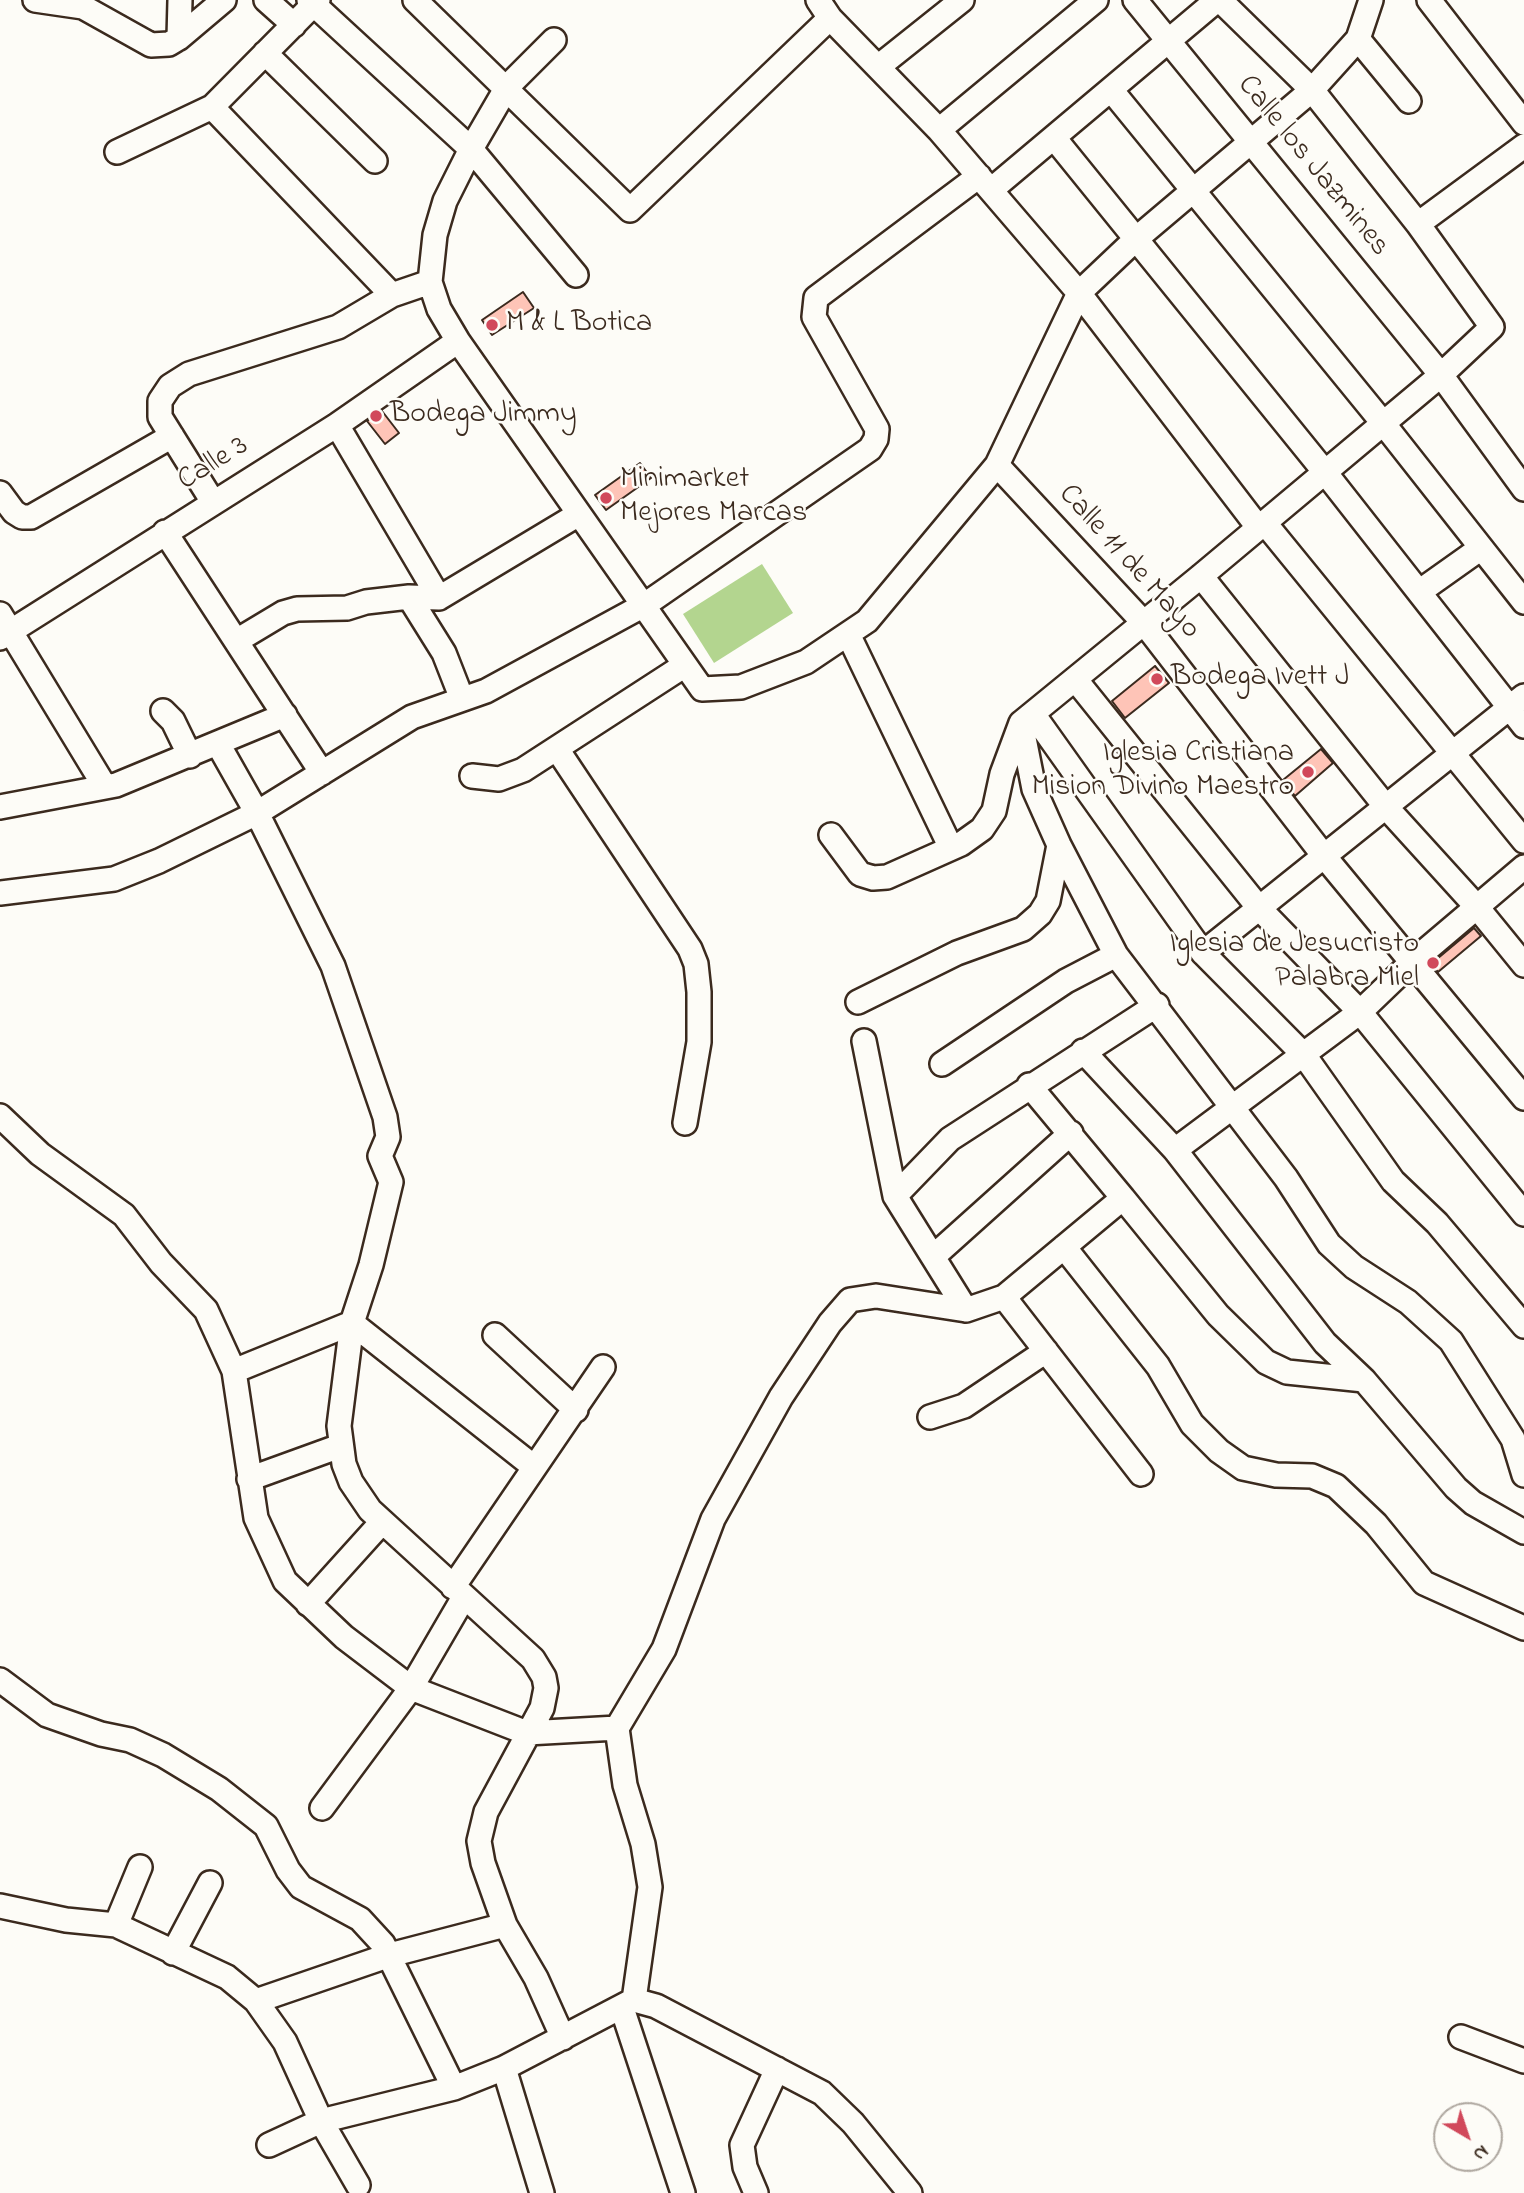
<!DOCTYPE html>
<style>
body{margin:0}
#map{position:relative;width:1524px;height:2193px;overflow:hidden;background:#fdfcf7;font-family:"Indie Flower",sans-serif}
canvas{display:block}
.north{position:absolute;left:1433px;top:2102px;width:70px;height:70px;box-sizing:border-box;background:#fdfcf7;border:2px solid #afa8a0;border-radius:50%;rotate:141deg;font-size:19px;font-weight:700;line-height:28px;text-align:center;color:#3b2a1e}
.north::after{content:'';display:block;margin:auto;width:24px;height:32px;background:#d1495b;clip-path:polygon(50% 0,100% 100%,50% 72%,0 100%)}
</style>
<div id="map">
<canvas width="1524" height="2193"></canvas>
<div class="north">N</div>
</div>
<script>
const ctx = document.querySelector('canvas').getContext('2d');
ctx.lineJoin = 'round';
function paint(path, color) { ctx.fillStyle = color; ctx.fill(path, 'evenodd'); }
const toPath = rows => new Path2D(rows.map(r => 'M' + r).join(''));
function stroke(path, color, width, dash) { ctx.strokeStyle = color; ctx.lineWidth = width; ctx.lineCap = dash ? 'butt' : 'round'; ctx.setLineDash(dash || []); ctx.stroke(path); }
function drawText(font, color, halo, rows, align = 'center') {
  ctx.font = font + ' "Indie Flower",sans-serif'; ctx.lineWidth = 5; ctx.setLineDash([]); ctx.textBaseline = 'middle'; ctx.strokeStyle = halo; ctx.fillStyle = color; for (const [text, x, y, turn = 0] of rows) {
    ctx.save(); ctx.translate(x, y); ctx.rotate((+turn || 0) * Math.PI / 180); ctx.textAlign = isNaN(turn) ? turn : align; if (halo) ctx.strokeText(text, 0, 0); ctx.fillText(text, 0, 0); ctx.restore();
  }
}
paint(toPath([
 [762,564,793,613,714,663,683,614]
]), '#b3d58f');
const building = toPath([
 [523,292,534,308,492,335,482,320,523,292],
 [382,411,399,433,385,444,367,421,382,411],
 [640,463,651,478,606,510,595,495,640,463],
 [1155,666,1169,683,1125,718,1112,701,1155,666],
 [1321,749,1333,763,1295,796,1283,780,1321,749],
 [1474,928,1481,936,1438,972,1431,964,1474,928]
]);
paint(building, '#fec4b7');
stroke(building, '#3b2a1e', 2);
const minor = toPath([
 [35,0,83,7,151,45,169,44,179,38,224,0],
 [266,0,294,25],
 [309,0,471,149,576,275],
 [415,0,630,210,830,18],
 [818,0,830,18,939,130,1079,293,1258,527],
 [1135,0,1441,375,1524,489],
 [1429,0,1524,123],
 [179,38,180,0],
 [1358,39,1409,101],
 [554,40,507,87,471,149,445,201,435,235,430,282,439,309,458,341,702,689,741,687,806,662,867,621,997,465,1079,293,1136,239,1312,90,1358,39,1371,0],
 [265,53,375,161],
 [878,67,962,0],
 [1112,91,1383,423,1524,602],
 [212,107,392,295],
 [939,130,1096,0],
 [1055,139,1324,471,1524,726],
 [117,152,212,107,318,0],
 [991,190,1217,0],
 [1418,224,1524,146],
 [337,425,439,598,579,514],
 [997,465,1144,623,1324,856,1524,1098],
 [0,493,14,512,22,517,31,517,172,436],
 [213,502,160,417,160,401,170,386,189,374,338,327,392,295,430,282],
 [1264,522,1524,841],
 [165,532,322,773],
 [1201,576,1386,807,1476,906,1524,965],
 [1419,592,1481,548],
 [409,597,444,653,462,699],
 [0,614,105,787],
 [848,634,951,848],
 [0,638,337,425,458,341],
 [238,640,283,613,297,609,347,608,366,602,409,597,439,598],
 [1075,679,1259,908,1360,1012,1524,1214],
 [163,711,173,721,190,756],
 [1033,714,1203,953,1304,1055,1393,1181,1437,1223,1524,1326],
 [1021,723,1034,789,1059,845,1116,955,1286,1178,1329,1244,1354,1267,1408,1302,1451,1341,1513,1439,1524,1475],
 [218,744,257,813,333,966,385,1117,388,1137,380,1156,391,1182,371,1265,352,1323,339,1426,344,1464,351,1482,370,1510,533,1659,544,1677,546,1688,542,1708,486,1812,479,1841,483,1863,505,1925,536,1978,563,2038],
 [557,749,690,949,696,964,699,992,699,1042,685,1123],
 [472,776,499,779,523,770,685,665],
 [0,807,116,785,285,715],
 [831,835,860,874,873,878,887,877,961,844,982,829,994,811,1002,774,1021,723,1201,576,1441,375,1492,327,1418,224,1312,90,1220,0],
 [0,893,114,879,159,861,257,813,412,717,486,691,646,604,870,449,876,439,877,429,814,317,816,298,979,176],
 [1203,953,1524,696],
 [858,1002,957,953,1023,929,1040,914,1048,901,1059,845],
 [864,1041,895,1196,966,1310],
 [1083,1051,1175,1150,1325,1343,1364,1380],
 [942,1064,1066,981,1116,955],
 [1029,1085,1123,1198],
 [0,1116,40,1154,124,1215,161,1263,206,1310,234,1371,256,1518,285,1581,344,1637,411,1688,527,1733,617,1728],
 [1175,1150,1360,1012,1412,962,1524,867],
 [895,1196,950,1139,1157,1005],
 [1064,1247,1158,1366,1192,1424,1219,1451,1243,1468,1276,1475,1312,1476,1336,1486,1376,1524,1424,1583,1524,1628],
 [934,1256,1071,1133],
 [1004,1297,1141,1474],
 [352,1323,534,1467],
 [495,1335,576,1410],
 [234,1371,352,1323],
 [930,1417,964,1406,1046,1351],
 [249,1479,340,1446],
 [453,1587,603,1367],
 [308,1604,382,1522],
 [0,1680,47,1715,101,1734,130,1740,163,1755,219,1789,266,1826,288,1870,301,1887,360,1919,383,1944,454,2088],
 [322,1808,411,1688,464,1597],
 [0,1906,66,1920,116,1925,227,1977,256,2001,285,2042,321,2121,358,2185],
 [116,1925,140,1867],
 [173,1953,210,1883],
 [256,2001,390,1955,505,1925],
 [622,2008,683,2193],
 [1461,2037,1524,2061],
 [504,2068,542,2193],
 [269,2145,321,2121,454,2088,504,2068,634,2000],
 [756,2193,745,2167,742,2145,777,2069],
 [910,2193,853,2123,822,2093,656,2006,634,2000,650,1887,643,1844,625,1785,617,1728,664,1649,713,1519,781,1397,830,1323,850,1300,876,1296,966,1310,1004,1297,1123,1198,1218,1315,1266,1362,1287,1372,1364,1380,1456,1488,1473,1503,1524,1532]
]);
stroke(minor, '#3b2a1e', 28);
stroke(minor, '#fdfcf7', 23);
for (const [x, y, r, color] of [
 [492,325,7,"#d1495b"],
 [376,416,7,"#d1495b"],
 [606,498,7,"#d1495b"],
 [1157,679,7,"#d1495b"],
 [1308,772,7,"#d1495b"],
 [1433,963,7,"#d1495b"]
]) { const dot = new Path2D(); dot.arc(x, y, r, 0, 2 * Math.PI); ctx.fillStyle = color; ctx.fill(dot); stroke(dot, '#fdfcf7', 2.5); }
drawText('30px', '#3b2a1e', '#fdfcf7', [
 ["Calle los Jazmines",1312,167,51],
 ["Calle 3",214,465,-32],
 ["Calle 11 de Mayo",1128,563,48]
]);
drawText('30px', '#3b2a1e', '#fdfcf7', [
 ["M & L Botica",506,325],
 ["Bodega Jimmy",390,416],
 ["Minimarket",620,481],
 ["Mejores Marcas",620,515],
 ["Bodega Ivett J",1171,679],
 ["Iglesia Cristiana",1294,755,"right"],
 ["Mision Divino Maestro",1294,789,"right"],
 ["Iglesia de Jesucristo",1419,946,"right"],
 ["Palabra Miel",1419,980,"right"]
], 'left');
</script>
